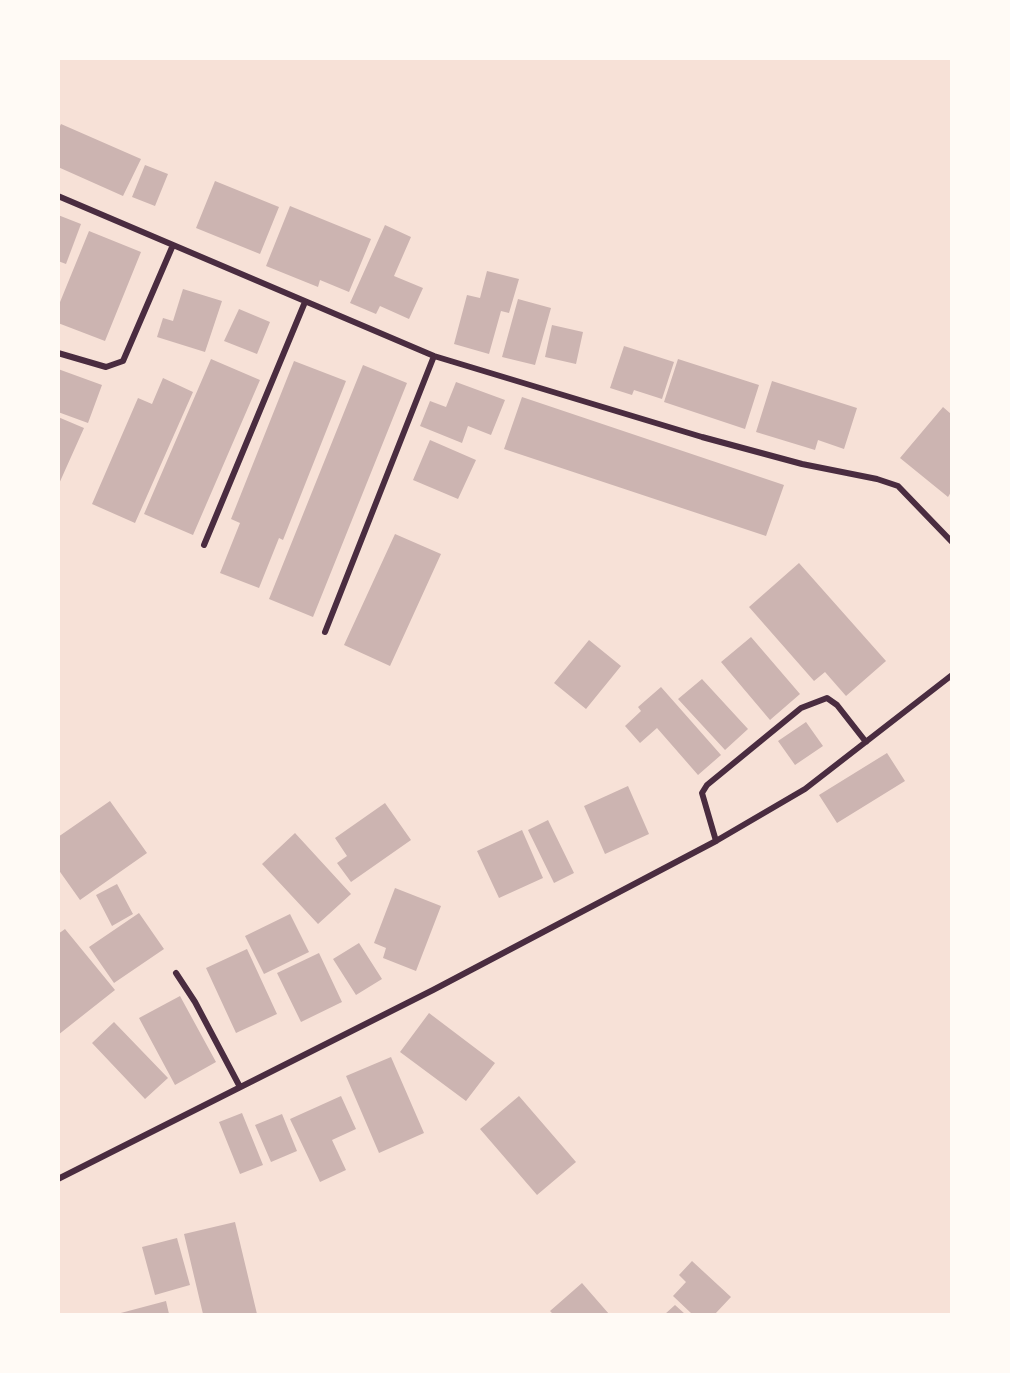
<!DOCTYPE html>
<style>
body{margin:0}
#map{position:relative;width:1010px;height:1373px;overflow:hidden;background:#f7e1d7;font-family:"Source Sans 3",sans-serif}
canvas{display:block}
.frame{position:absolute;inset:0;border:60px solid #fffaf5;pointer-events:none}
</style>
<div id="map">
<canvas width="1010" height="1373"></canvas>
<div class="frame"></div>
</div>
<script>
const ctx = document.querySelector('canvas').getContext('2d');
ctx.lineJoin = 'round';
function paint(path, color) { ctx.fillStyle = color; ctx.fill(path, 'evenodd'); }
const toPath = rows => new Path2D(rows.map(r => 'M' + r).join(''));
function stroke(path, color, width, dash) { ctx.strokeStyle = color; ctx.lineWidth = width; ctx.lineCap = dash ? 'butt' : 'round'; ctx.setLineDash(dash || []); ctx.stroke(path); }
paint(toPath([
 [61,124,141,159,123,196,58,167,58,130],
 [145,165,168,174,155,206,132,197],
 [215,181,279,207,260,254,196,228],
 [290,206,371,239,349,292,320,280,318,287,266,266],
 [58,215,81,224,66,264,58,261],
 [385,225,411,237,394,276,423,288,409,319,380,306,376,314,350,303],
 [89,231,141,252,105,341,58,323,58,307],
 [487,271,519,279,509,313,501,311,489,354,454,344,467,295,480,298],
 [183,289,222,301,205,352,157,337,163,318,173,321],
 [518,299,551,308,535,365,502,357],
 [239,309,270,322,257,354,224,341],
 [552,325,583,332,576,364,545,357],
 [624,346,674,362,662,399,634,390,632,395,610,388],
 [211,359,260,380,193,535,144,514],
 [678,359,759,385,745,429,664,402],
 [294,361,346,381,283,540,279,538,259,588,220,573,240,523,231,519],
 [363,365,407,383,313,617,269,599],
 [58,369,102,385,88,423,58,412],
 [163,378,193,392,135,523,92,504,138,398,152,404],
 [772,381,857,408,844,449,818,440,815,450,756,432],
 [456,382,505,400,491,435,468,426,462,443,420,426,430,401,446,407],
 [522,397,784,485,766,536,504,449],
 [943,407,951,414,951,492,948,497,900,458],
 [58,417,84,428,58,486],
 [430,440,476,460,458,499,413,480],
 [395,534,441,554,390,666,344,645],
 [799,563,886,661,846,696,825,672,814,681,749,607],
 [751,637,800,694,770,720,721,662],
 [589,640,621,666,586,709,554,683],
 [702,679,748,729,725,750,678,699],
 [661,687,721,755,698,775,657,728,640,743,625,726,641,711,638,707],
 [806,722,823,746,795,765,778,741],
 [887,753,905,781,837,823,819,795],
 [628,786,649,834,605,854,584,806],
 [110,801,147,853,80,900,58,869,58,837],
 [385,803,411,840,351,882,337,863,347,856,335,838],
 [548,820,574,873,554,883,528,830],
 [522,830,543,878,499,898,477,851],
 [295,833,351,894,318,924,262,864],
 [117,884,133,914,112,926,96,895],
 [395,888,441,906,416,971,383,958,386,948,374,943],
 [139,913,164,949,114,983,89,947],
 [290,914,309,952,264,974,245,936],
 [65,929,115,990,58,1035,58,934],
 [359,943,382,979,356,995,333,959],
 [247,949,277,1014,236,1033,206,968],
 [319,953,342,1002,301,1022,277,973],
 [180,996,216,1062,175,1085,139,1018],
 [429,1013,495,1063,466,1101,400,1052],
 [114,1022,168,1078,145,1099,92,1043],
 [391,1057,424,1133,379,1153,346,1076],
 [341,1096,356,1129,332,1140,346,1170,320,1182,290,1119],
 [519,1096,576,1162,537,1195,480,1129],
 [242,1113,263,1165,240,1174,219,1122],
 [282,1114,297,1151,271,1162,255,1125],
 [235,1222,257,1314,203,1314,184,1234],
 [177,1238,190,1285,155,1295,142,1247],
 [692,1261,731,1297,715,1314,692,1314,673,1296,686,1282,679,1275],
 [582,1283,609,1314,553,1314,550,1311],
 [166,1301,169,1314,117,1314],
 [675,1305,685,1314,665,1314]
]), '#ccb4b1');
stroke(toPath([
 [58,196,434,356,702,437,802,464,877,479,898,486,952,542],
 [58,353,106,367,123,361,173,245],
 [204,545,305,302],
 [325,632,434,356],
 [716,841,702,793,707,785,801,708,827,698,837,705,866,742],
 [176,973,195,1002,240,1087],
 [58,1179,433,990,716,841,805,789,952,675]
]), '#4a2c40', 6);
</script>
